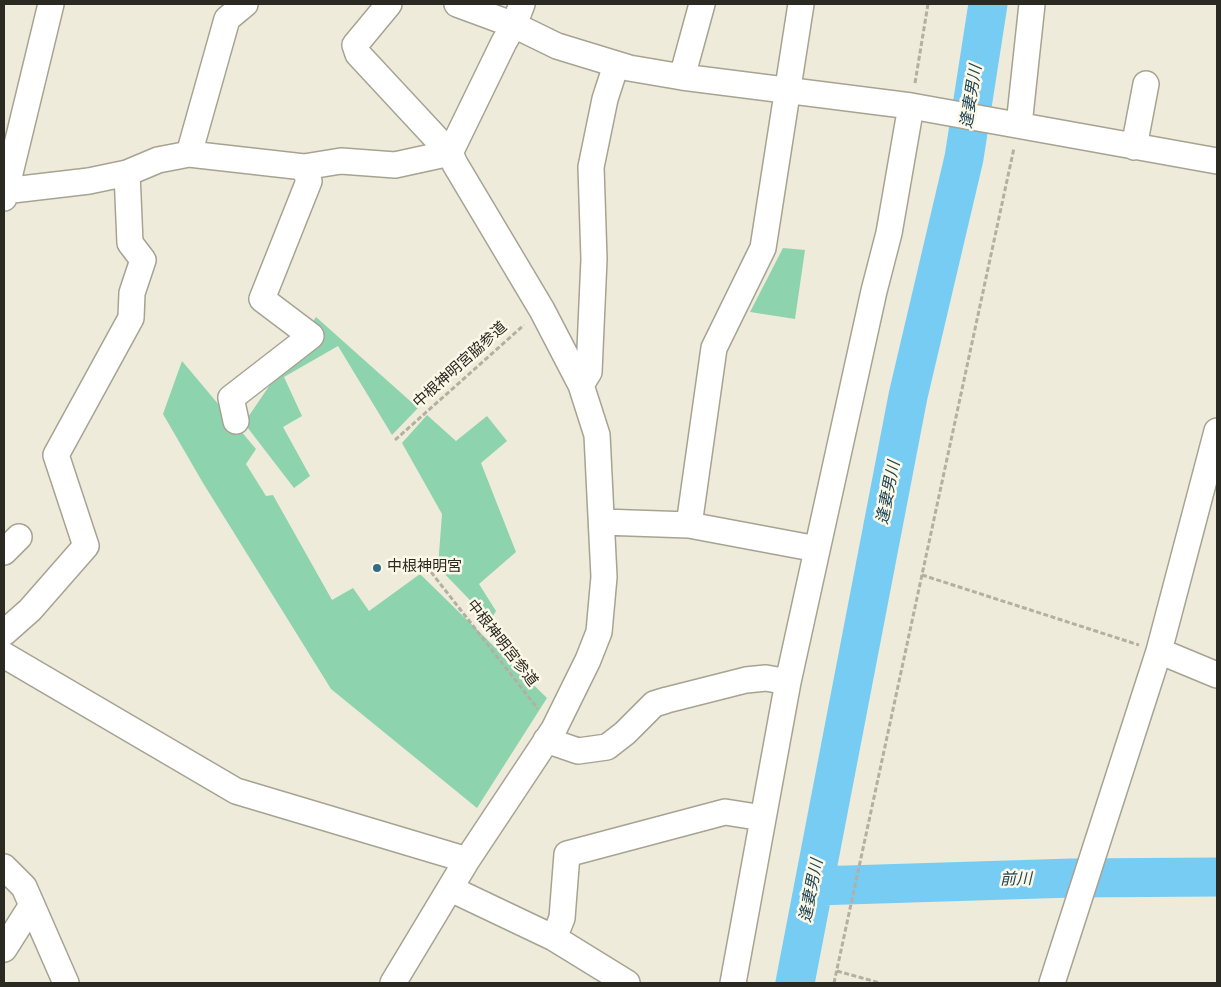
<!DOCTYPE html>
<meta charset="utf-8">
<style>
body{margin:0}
#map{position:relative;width:1221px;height:987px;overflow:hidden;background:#eeebda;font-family:Overpass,sans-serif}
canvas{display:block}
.frame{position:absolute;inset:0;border:5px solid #2a2922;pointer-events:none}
</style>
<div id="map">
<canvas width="1221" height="987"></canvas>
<div class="frame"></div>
</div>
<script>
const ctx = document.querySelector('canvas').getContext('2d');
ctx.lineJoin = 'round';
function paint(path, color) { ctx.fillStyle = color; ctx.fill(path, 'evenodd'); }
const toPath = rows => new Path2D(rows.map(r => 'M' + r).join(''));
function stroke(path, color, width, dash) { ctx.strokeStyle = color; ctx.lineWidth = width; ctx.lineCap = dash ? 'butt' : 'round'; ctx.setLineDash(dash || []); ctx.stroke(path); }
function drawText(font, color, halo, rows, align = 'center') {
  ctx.font = font + ' Overpass,"Noto Sans JP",sans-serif'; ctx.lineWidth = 5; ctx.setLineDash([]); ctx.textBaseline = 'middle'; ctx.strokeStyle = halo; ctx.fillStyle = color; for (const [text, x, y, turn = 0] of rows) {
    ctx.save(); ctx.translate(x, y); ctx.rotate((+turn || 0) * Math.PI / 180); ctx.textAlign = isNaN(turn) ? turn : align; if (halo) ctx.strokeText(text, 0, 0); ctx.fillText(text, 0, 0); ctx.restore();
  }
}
paint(toPath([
 [783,248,805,250,795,319,750,312],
 [316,317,418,408,392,435,338,346,284,377,302,416,283,427,310,476,294,488,244,423],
 [182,361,256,449,246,464,266,496,273,495,332,600,353,588,369,611,420,574,547,698,477,808,331,689,203,483,163,414],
 [427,415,456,441,487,416,507,441,481,463,516,552,479,584,496,611,490,621,438,567,442,514,402,443]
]), '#8dd4ae');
stroke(toPath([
 [815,886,1072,878,1217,877],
 [795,983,908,396,964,158,988,4]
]), '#76ccf3', 39);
const minor = toPath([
 [389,4,355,45,358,54,450,153,455,164,542,310,581,385,597,435,604,577,599,632,588,660,554,729,467,860,393,983],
 [457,4,514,25,557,46,629,68,682,77,911,106,1217,161],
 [682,77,702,4],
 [1019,125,1032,4],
 [1134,147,1146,84],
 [450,153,504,42,514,25,522,4],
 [189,154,227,19,245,4],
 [4,191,89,181,127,173,158,160,189,154,304,167,341,161,395,165,450,153],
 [4,198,51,4],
 [581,385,589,372,594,259,591,167,605,99,616,65],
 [236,421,231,398,311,336,262,299,309,181,304,167],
 [602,522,689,525,817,549],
 [689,525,714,348,763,248,801,4],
 [4,552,19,537],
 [4,633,30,610,86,546,56,455,131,318,132,293,143,260,130,243,127,173],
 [1159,651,1217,675],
 [4,655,236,791,467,860],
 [546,740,578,751,607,747,625,733,654,704,667,700,746,680,766,678,788,682],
 [4,867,24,887,66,983],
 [451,889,554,938,627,983],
 [554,938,562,918,567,854,725,812,763,818],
 [4,949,32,905],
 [733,983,788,682,874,291,889,233,911,106],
 [1052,983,1159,651,1217,431]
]);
stroke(minor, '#a7a393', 28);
stroke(toPath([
 [915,83,928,4],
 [395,440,524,325],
 [431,572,538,709],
 [922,575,1139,645],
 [837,971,880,983],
 [834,983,1014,148]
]), '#b3b0a2', 3, [5, 2.5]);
stroke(minor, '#fff', 25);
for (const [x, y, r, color] of [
 [377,568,5,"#346c86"]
]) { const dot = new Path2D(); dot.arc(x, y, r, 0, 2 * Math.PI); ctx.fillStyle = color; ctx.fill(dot); stroke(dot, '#fcf8e7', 2); }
drawText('15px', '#2a2922', '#fcf8e7', [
 ["中根神明宮脇参道",461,366,-42],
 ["中根神明宮参道",501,644,52]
]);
drawText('15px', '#2a2922', '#fcf8e7', [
 ["中根神明宮",387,568]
], 'left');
drawText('italic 16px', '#204657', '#fcf8e7', [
 ["逢妻男川",973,97,-81],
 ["逢妻男川",890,493,-79],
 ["前川",1016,881,-1],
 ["逢妻男川",813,891,-79]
]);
</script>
